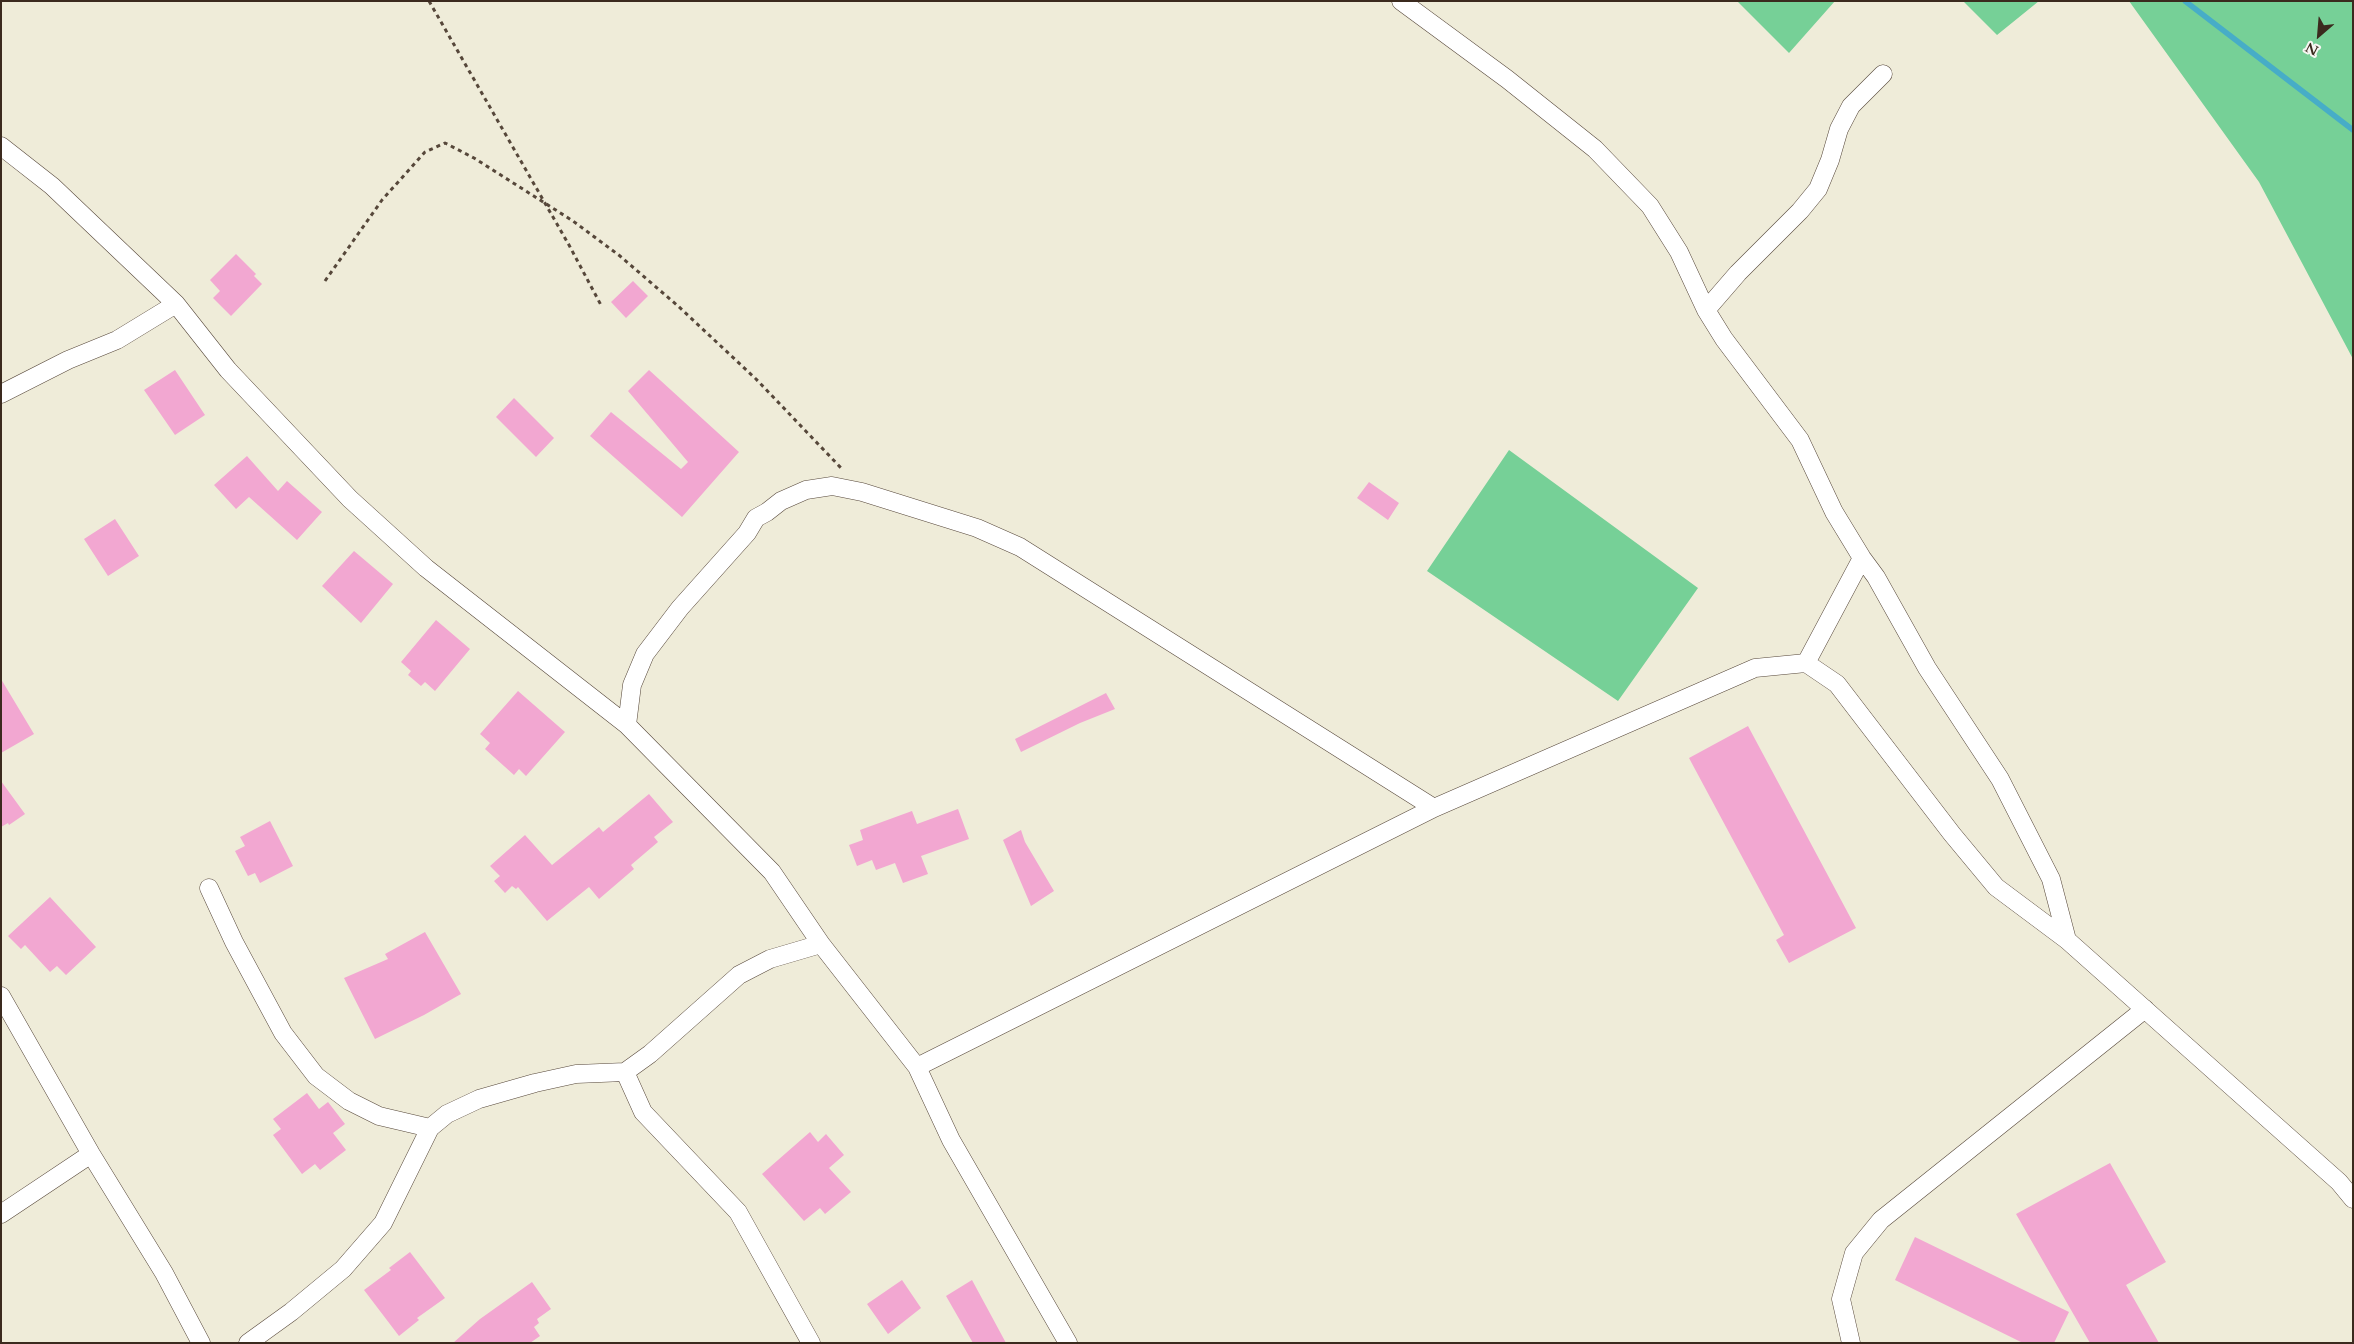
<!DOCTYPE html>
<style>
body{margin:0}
#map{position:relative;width:2354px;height:1344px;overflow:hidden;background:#efecd9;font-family:Cardo,serif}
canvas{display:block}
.frame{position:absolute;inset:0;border:2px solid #3b2a1e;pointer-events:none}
.north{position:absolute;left:2294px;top:10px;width:50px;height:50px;-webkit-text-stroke:4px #f6f6f2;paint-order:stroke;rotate:207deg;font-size:14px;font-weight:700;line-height:20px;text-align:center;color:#3b2a1e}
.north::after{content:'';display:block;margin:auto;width:18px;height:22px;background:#3b2a1e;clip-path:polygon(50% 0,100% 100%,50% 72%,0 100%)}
</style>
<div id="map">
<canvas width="2354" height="1344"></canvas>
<div class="frame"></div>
<div class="north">N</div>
</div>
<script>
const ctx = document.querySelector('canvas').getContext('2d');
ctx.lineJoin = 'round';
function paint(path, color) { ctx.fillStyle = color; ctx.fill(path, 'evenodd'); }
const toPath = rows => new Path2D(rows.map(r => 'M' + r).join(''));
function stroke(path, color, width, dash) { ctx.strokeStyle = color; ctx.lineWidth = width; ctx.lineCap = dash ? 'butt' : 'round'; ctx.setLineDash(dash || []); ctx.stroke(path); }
paint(toPath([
 [1737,1,1835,1,1789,53],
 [1963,1,2039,1,1997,35],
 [2129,1,2353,1,2353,359,2259,182],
 [1509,450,1698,588,1618,701,1427,571]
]), '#76d097');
stroke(toPath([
 [2185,1,2353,130]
]), '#47adc7', 5.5);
paint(toPath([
 [236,254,256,274,254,276,262,284,231,316,213,298,220,291,210,280],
 [633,281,648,296,626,318,611,302],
 [175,370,205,415,175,435,144,390],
 [649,370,739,452,682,517,590,436,611,412,681,469,688,462,628,391],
 [514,398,554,438,536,457,496,417],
 [247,456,278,491,287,481,322,512,297,540,249,497,236,509,214,485],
 [1369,482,1399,503,1388,520,1357,498],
 [115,519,139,556,108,576,84,539],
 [354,551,393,584,361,623,322,586],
 [436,620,470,649,435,691,425,682,421,686,408,675,411,671,401,662],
 [1,679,34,734,1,753],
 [518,691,565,732,526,776,519,769,514,775,485,749,490,743,480,734],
 [1106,693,1115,709,1080,723,1021,752,1015,739],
 [1748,726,1856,928,1789,963,1776,940,1784,935,1689,758],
 [1,781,25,814,9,825,8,823,1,827],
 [649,794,673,822,654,837,658,842,631,865,634,869,599,899,589,887,547,921,518,887,516,889,512,886,505,893,494,881,500,876,490,866,525,835,552,865,599,827,603,832],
 [958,809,969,839,921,856,928,874,903,883,895,863,876,870,872,860,857,866,849,845,863,840,860,830,912,811,917,824],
 [270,821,293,866,260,883,255,873,248,876,235,851,245,846,240,837],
 [1021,830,1025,842,1054,891,1031,906,1003,840],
 [50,897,96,947,66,975,57,966,50,972,25,945,21,949,8,936],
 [425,932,461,994,424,1015,375,1039,344,978,388,959,385,954],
 [307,1093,319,1109,328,1102,345,1124,333,1133,346,1150,320,1170,315,1164,302,1174,273,1135,281,1129,273,1119],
 [810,1132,818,1142,826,1134,844,1155,829,1168,851,1192,825,1214,820,1208,804,1221,762,1174],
 [2110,1163,2166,1262,2126,1285,2159,1343,2090,1343,2016,1214],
 [1915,1237,2069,1312,2054,1343,2023,1343,1895,1280],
 [410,1252,445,1298,417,1318,419,1320,399,1336,364,1290,391,1270,389,1268],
 [902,1280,921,1308,888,1334,867,1304],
 [972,1280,1006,1343,973,1343,946,1296],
 [532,1282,551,1309,537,1319,539,1323,534,1327,540,1336,530,1343,453,1343,480,1319]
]), '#f2a7d1');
const minor = toPath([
 [1401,1,1507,79,1595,149,1650,206,1679,252,1706,310,1724,339,1800,440,1834,512,1862,558,1876,577,1927,668,2000,779,2051,879,2067,940],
 [1,146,52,186,176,304,228,370,350,499,426,568,627,725,772,872,821,944,917,1067,951,1140,1068,1343],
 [1706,310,1738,273,1800,211,1818,189,1830,160,1839,129,1851,106,1883,74],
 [1,394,68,360,117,340,176,304],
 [1806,663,1862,558],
 [627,725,632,685,645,654,680,608,747,533,756,518,767,512,781,501,806,490,832,486,862,492,977,528,1020,547,1434,808],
 [209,888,234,942,283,1033,316,1076,349,1101,379,1116,430,1128],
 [1,996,91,1154,164,1273,201,1343],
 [917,1067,1434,808,1755,668,1806,663,1837,684,1952,834,1996,887,2067,940,2339,1182,2353,1199],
 [625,1072,643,1112,738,1212,811,1343],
 [1,1214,91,1154],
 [248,1343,291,1312,343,1269,383,1223,430,1128,447,1114,479,1099,535,1083,576,1074,625,1072,650,1054,739,975,770,959,821,944],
 [1851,1343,1841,1299,1854,1253,1881,1220,2145,1009]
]);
stroke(minor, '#56473a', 19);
stroke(toPath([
 [429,1,569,245,602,307],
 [325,281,382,200,425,152,445,143,474,158,573,221,620,256,678,306,756,379,842,469]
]), '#56473a', 3, [4, 4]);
stroke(minor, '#fff', 18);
</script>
